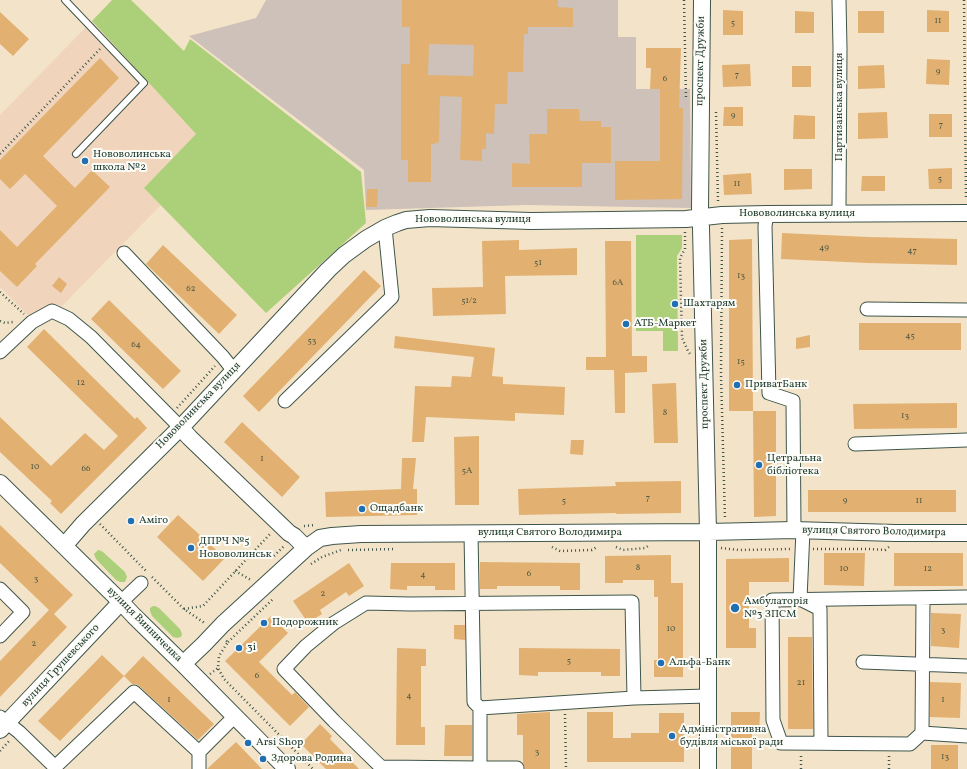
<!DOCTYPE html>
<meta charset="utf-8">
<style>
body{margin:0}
canvas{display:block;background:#f3e3c8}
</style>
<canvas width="967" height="769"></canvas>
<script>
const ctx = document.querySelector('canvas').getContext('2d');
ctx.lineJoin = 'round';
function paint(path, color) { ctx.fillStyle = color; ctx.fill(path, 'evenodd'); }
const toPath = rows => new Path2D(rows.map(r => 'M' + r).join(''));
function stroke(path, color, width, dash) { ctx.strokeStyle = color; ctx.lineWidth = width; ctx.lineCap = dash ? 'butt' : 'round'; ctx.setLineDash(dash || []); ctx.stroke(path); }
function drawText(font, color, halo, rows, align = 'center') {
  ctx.font = font + ' Vollkorn,serif'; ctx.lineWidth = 4; ctx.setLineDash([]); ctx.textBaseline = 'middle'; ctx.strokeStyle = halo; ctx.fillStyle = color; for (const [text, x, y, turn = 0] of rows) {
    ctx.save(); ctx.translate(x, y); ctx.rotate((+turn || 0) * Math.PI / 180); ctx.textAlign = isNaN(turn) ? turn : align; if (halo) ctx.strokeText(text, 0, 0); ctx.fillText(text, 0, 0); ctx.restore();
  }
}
paint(toPath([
 [92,21,196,134,144,188,161,205,56,312,30,317,0,287,0,115]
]), '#f0d5bc');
paint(toPath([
 [266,0,618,0,618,37,636,37,636,89,690,89,691,208,526,205,366,210,364,170,189,36,256,18]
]), '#cec1b9');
paint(toPath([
 [112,0,131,0,184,51,190,39,361,172,366,223,266,313,144,188,196,134,92,21],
 [636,235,682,235,682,248,677,256,678,351,663,351,663,331,636,331],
 [98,550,99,550,103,552,125,572,127,577,125,582,120,582,116,580,96,559,94,554],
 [153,606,155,606,159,608,180,629,182,634,181,637,177,638,173,637,152,616,150,611,150,608]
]), '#acd079');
paint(toPath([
 [402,0,558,0,558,7,573,8,573,27,528,27,528,34,524,34,523,72,508,72,507,104,495,104,494,134,486,133,486,149,482,149,482,161,460,160,462,97,440,96,439,142,431,145,431,182,408,182,408,160,401,160,401,64,410,64,410,27,402,27],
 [429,44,474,45,473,76,428,75],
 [723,10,743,11,743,35,723,35],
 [927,10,949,11,949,32,927,32],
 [795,11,814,12,814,33,795,33],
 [858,11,884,11,884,33,858,33],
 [0,12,29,39,13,56,0,44],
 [646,48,681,48,679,108,683,108,682,199,615,200,615,161,660,161,660,89,650,89,651,68,646,68],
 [100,58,119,78,43,156,75,188,92,170,110,187,35,264,37,266,17,287,0,271,0,230,17,247,57,206,25,174,10,189,0,179,0,160],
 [927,59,950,60,949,85,926,84],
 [750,64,751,86,723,87,722,65],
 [884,65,885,88,858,89,858,66],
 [792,66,811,66,811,87,792,87],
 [724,107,743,107,743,126,723,126],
 [547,109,579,109,580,121,601,121,601,127,611,127,611,163,582,163,582,187,512,187,512,163,530,164,529,134,547,134],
 [887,112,888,138,858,139,858,113],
 [929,114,952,114,952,137,929,137],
 [794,115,815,116,815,139,793,139],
 [952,168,952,189,929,189,928,169],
 [784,169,812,169,812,189,784,190],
 [751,173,752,194,724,195,723,175],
 [862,176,885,176,885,191,861,191],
 [367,189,378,189,377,207,366,207],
 [782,233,868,237,957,239,957,265,867,263,781,259],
 [752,239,753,411,729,411,729,240],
 [519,240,519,250,577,248,577,275,505,276,506,314,433,316,432,288,483,287,482,241],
 [605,241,631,241,632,356,647,356,647,372,625,373,625,413,615,413,614,370,586,370,586,357,606,357],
 [163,245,237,315,219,334,146,264],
 [364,270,381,286,259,412,243,396],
 [59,277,67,284,61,293,52,286],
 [109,300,181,371,163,389,91,319],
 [859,323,961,323,961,350,859,350],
 [44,329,135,419,137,417,147,428,61,514,50,503,52,501,0,452,0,417,51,466,85,433,104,450,118,436,27,347],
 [810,335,810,347,796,349,796,338],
 [395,336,495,348,492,376,503,377,503,384,565,387,564,415,515,413,515,421,426,417,424,442,412,442,415,386,451,387,452,376,471,377,474,357,394,348],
 [676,383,678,443,654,443,652,384],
 [957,403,957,428,854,429,853,404],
 [753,411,776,411,776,516,754,517],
 [242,422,300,477,282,497,224,442],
 [479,436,479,505,455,505,454,437],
 [571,440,584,440,583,455,570,454],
 [402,458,416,458,413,489,417,489,417,515,326,517,325,492,401,489],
 [681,481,681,513,616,514,616,513,519,515,518,489,616,486,615,482],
 [808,490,956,490,956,512,808,512],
 [178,515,225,558,203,581,157,537],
 [0,525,73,595,54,614,52,612,67,627,0,697,0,661,49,610,0,563],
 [824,553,865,553,864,586,824,585],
 [894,553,963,553,963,586,894,586],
 [671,555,671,583,683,583,683,677,654,677,654,660,658,660,658,597,654,597,654,580,623,580,623,583,605,583,605,556],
 [789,558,789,582,749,582,749,628,756,628,756,648,726,648,726,559],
 [480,562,580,563,580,590,560,590,560,586,497,586,497,589,480,589],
 [349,563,364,586,349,596,346,592,320,610,322,614,308,623,293,601],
 [391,563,455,563,455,590,435,590,435,586,407,586,407,590,390,589],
 [931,613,961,614,959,648,931,646],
 [271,616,288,633,259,662,292,695,295,692,309,707,290,726,225,661],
 [454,625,465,625,465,640,454,639],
 [788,637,812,637,813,729,788,729],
 [397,648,426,649,426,666,421,666,421,727,425,727,425,745,396,745],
 [519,648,620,649,620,676,601,676,601,672,538,672,538,676,519,675],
 [102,655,124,676,60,741,38,721],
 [143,656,214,724,198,740,139,686,136,684,132,684,124,676],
 [930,682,961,683,960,718,930,717],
 [550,712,550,769,525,769,523,763,523,735,517,735,517,714],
 [587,712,613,712,613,738,631,738,631,733,659,733,659,713,684,713,684,762,587,762],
 [731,712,760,712,759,734,752,734,752,769,731,769],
 [320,724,332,736,330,739,359,769,326,769,301,744],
 [445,725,472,725,472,756,444,756],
 [236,742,262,769,207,769],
 [931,745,958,745,958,769,931,769]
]), '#e2b172');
const service = toPath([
 [65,0,144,83,76,154]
]);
const minor = toPath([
 [839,0,840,48,839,205,840,214],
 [767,214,765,226,769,393,793,401,794,530],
 [124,253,223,357,234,371],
 [867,309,967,310],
 [0,352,32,322,52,311,69,319,91,337,180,427],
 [285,401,392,297,385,228],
 [855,444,967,440],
 [803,530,800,599,820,609,821,743],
 [471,533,474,702,480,708,634,698,708,696],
 [0,589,23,612,0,636],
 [967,597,772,600,773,720,781,743,910,744,922,733,967,736],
 [121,602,141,583],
 [863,662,967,666],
 [480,708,480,769],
 [0,717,19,732,55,767,134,692,199,752],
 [922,733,923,598],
 [517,768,480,768,381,767,334,721,284,669,306,646,334,623,366,603,410,604,632,602,634,698],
 [199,769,199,752,235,716]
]);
const tertiary = toPath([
 [702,0,700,208,701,228,708,532,708,769],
 [180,427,190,438,289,533,294,536,306,548],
 [0,483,121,602,134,616,183,664,287,769],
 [64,546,83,524,186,422,328,270,344,255,366,239,385,228,397,223,406,220,430,218,531,221,686,219,722,215,767,214,967,213],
 [183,664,204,644,223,624,306,548,320,538,332,536,361,534,708,532,794,530,895,533,967,533],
 [0,730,121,602]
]);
stroke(service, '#3f564a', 8);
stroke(minor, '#3f564a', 15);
stroke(tertiary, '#3f564a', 18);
stroke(toPath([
 [684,0,686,99],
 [964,0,966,199],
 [716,112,718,201],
 [0,154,100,49],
 [722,228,721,375,725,519],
 [685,232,685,249,680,258,682,338,688,351,690,354],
 [0,292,24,314],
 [0,321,5,323,13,322],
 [177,408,215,366],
 [100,524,147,572],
 [304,526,315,525],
 [552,547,560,551,592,550,597,547],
 [616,547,623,550,645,548,648,546],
 [721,548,739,550,790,549],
 [813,549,870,549,885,550,889,547],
 [348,550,395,549],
 [274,556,285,545],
 [311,564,322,557,341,550],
 [235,571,251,580],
 [152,577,184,609,206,624],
 [184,609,203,606,270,534],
 [226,641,228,642,219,656,218,668,224,679,313,769],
 [228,642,274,598],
 [210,674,218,668],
 [565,714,566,769],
 [0,751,9,741],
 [801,756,801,769],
 [889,769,889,755]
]), '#3f564a', 2.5, [1, 3]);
stroke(service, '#fff', 6);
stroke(minor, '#fff', 13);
stroke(tertiary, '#fff', 16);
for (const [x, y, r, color] of [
 [85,161,4,"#1f6fb2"],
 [675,304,4,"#1f6fb2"],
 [626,324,4,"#1f6fb2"],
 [737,385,4,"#1f6fb2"],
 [759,465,4,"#1f6fb2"],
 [362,509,4,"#1f6fb2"],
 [131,521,4,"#1f6fb2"],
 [191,548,4,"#1f6fb2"],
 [735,608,5,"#1f6fb2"],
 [264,623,4,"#1f6fb2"],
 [239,648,4,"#1f6fb2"],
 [661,663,4,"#1f6fb2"],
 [672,736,4,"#1f6fb2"],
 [248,743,4,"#1f6fb2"],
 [263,759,4,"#1f6fb2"]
]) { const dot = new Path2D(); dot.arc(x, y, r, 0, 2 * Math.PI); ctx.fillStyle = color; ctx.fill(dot); stroke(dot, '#fdfcf7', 1.5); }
drawText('9px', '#505a44', null, [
 ["11",938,21],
 ["5",733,23],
 ["9",938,72],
 ["7",737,75],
 ["6",665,79],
 ["9",733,116],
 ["7",941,125],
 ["5",940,179],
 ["11",737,184],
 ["49",824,248],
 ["47",912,251],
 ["51",538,263],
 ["13",741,276],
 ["6А",618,283],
 ["62",191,289],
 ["51/2",469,301],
 ["45",910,336],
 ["53",312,341],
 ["64",136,345],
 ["15",741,362],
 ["12",81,383],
 ["8",665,413],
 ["13",905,416],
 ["1",262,459],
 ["10",35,467],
 ["66",86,469],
 ["5А",467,471],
 ["7",648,498],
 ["5",564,501],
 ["9",845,501],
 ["11",919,501],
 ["8",638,568],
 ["10",844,569],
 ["12",928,569],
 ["6",529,574],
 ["4",423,575],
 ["3",36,579],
 ["2",323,594],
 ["10",671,629],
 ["3",943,630],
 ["2",34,644],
 ["5",569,661],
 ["6",257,676],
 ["21",801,683],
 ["4",409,696],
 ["1",169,700],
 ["1",943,700],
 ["3",537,752],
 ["13",945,757]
]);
drawText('11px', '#1f3d34', '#fdfcf7', [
 ["проспект Дружби",701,61,-89],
 ["Партизанська вулиця",840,107,-90],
 ["Нововолинська вулиця",797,214],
 ["Нововолинська вулиця",473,220],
 ["проспект Дружби",705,384,-91],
 ["Нововолинська вулиця",199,406,-46],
 ["вулиця Святого Володимира",874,532,1],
 ["вулиця Святого Володимира",550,533],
 ["вулиця Винниченка",144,625,45],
 ["вулиця Грушевського",61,666,-47]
]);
drawText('11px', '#1f3d34', '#fdfcf7', [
 ["Нововолинська",93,155],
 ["школа №2",93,168],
 ["Шахтарям",683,304],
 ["АТБ-Маркет",634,324],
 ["ПриватБанк",745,385],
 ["Цетральна",767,459],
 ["бібліотека",767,472],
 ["Ощадбанк",370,509],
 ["Аміго",139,521],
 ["ДПРЧ №5",199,542],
 ["Нововолинськ",199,555],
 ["Амбулаторія",744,602],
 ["№3 ЗПСМ",744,615],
 ["Подорожник",272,623],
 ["3і",247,648],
 ["Альфа-Банк",669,663],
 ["Адміністративна",680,730],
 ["будівля міської ради",680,743],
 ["Arsi Shop",256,743],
 ["Здорова Родина",271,759]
], 'left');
</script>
